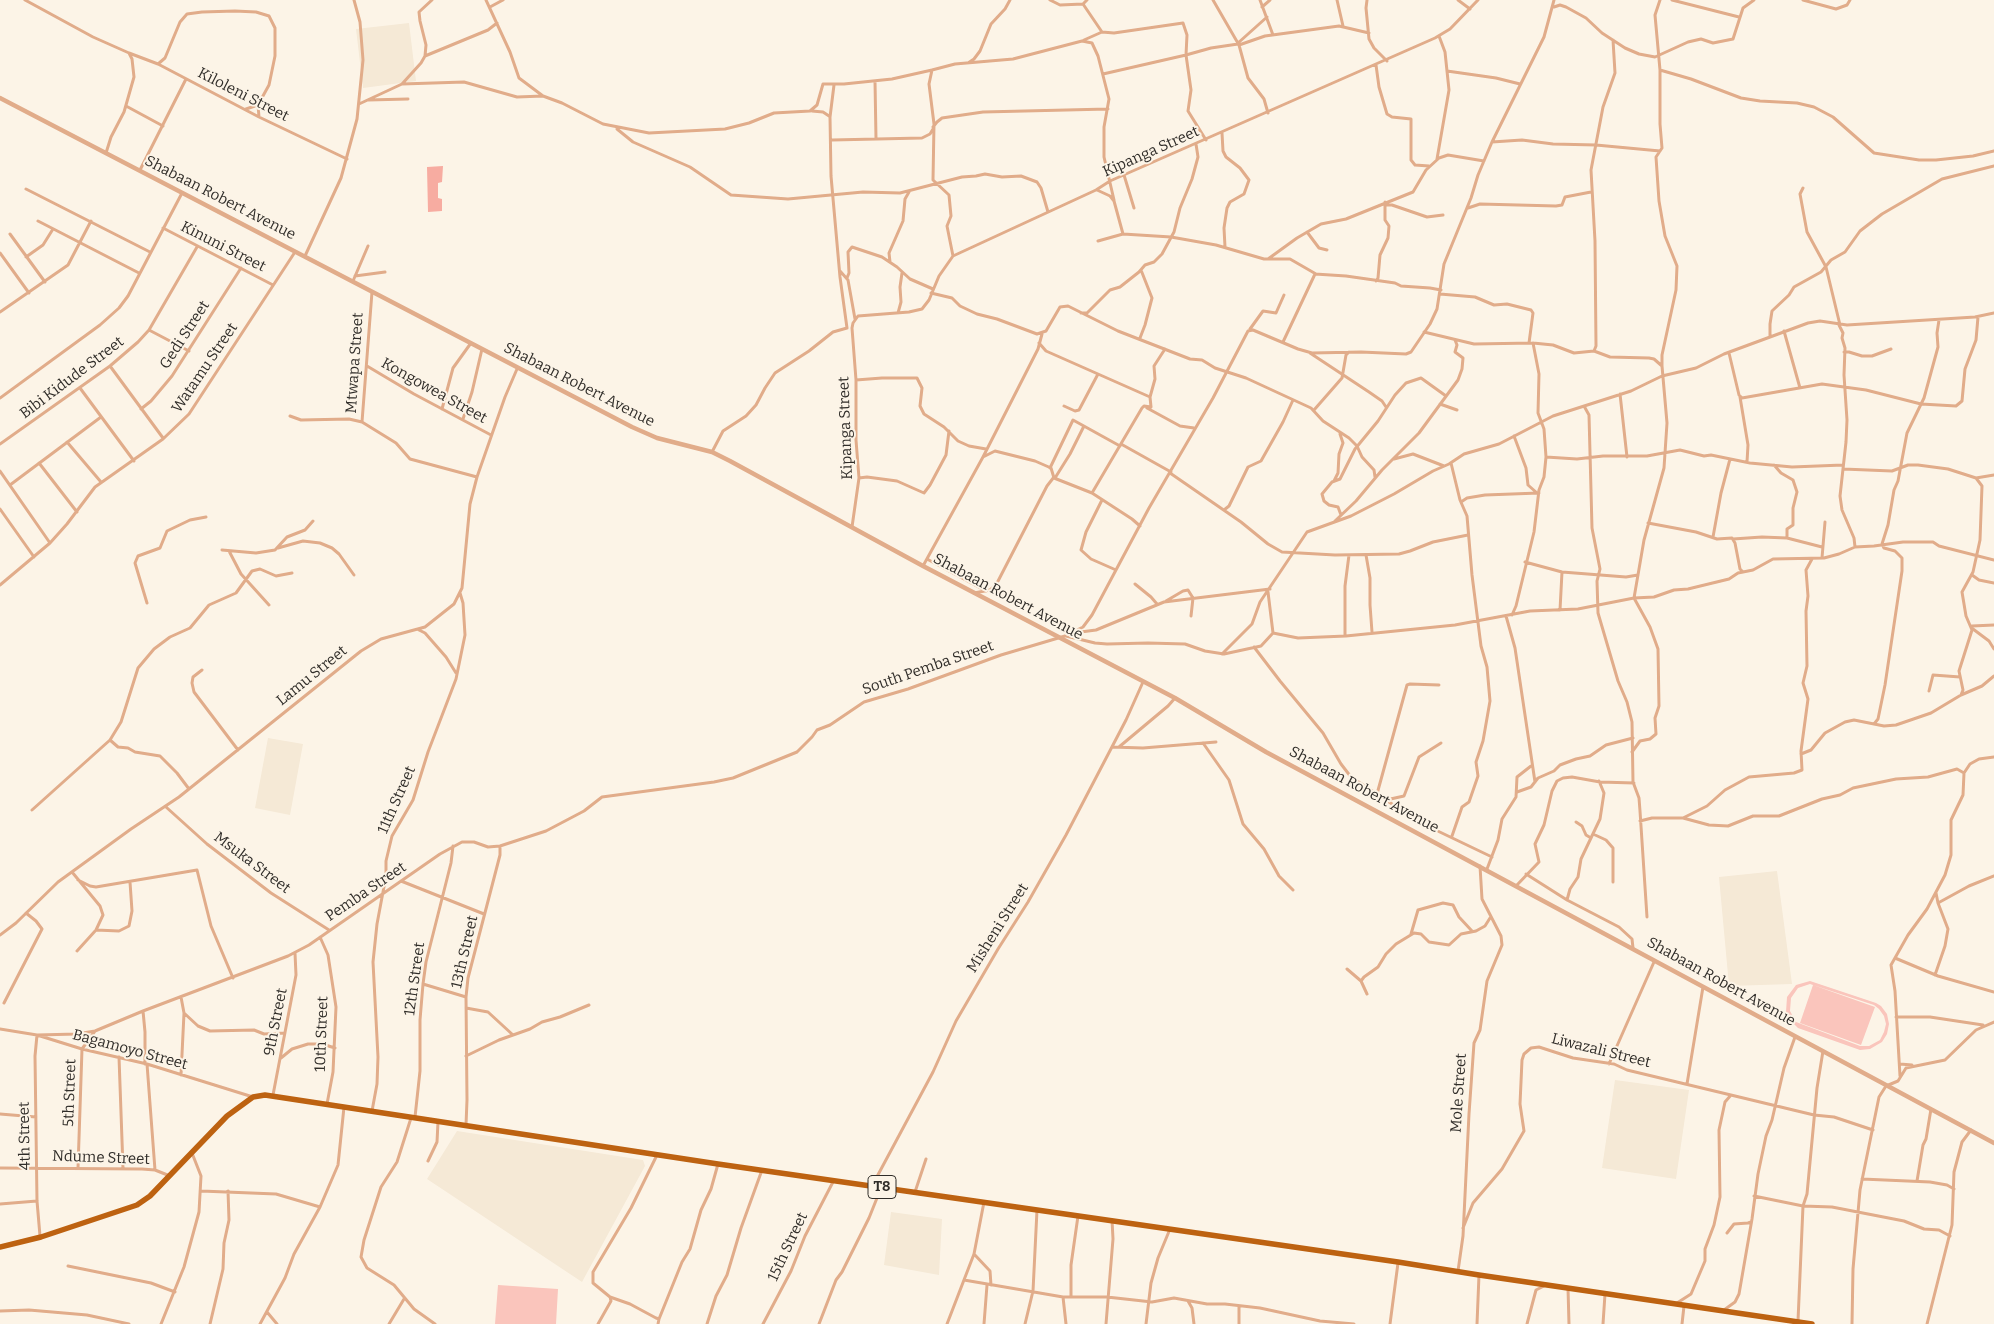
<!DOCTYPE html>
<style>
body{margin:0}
canvas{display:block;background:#fcf4e7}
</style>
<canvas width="1994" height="1324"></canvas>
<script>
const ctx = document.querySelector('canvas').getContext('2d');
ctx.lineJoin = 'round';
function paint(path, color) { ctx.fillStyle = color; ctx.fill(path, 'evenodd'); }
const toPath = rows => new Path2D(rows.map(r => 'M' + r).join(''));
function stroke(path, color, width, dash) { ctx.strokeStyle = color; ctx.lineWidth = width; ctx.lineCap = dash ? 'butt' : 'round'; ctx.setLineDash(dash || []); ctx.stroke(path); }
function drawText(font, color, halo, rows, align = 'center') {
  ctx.font = font + ' Bitter,serif'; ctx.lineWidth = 4; ctx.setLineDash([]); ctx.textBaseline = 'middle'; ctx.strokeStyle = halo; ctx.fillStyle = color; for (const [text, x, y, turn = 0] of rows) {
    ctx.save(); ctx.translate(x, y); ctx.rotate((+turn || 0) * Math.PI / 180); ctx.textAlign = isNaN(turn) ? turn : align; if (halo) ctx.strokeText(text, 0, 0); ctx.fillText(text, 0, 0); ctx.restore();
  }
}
paint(toPath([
 [409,23,416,81,363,88,356,29],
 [268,738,303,744,290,815,255,808],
 [1777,871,1792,984,1729,986,1719,877],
 [1615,1080,1689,1090,1676,1179,1602,1168],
 [457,1131,643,1160,645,1166,582,1282,427,1179],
 [891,1212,942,1219,939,1275,884,1265]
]), '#f5e9d6');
paint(toPath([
 [1810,981,1876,1003,1881,1006,1887,1014,1889,1024,1887,1034,1882,1042,1870,1049,1860,1050,1798,1028,1794,1024,1786,1012,1787,997,1796,985],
 [1810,984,1874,1005,1879,1009,1884,1016,1886,1024,1884,1032,1880,1040,1869,1046,1860,1046,1796,1022,1790,1011,1791,998,1798,988],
 [1813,985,1875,1007,1861,1045,1800,1023],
 [498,1285,558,1289,556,1324,495,1324]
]), '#fac5bc');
paint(toPath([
 [443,166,442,182,438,183,438,198,442,199,442,211,428,212,427,167]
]), '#f7aca1');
stroke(toPath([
 [25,0,93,37,129,53,132,59,134,77,124,112,111,137,106,153],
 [486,0,510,52,519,78,543,96],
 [1050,0,1060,5,1083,4,1102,32],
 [1213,0,1239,45,1248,78,1264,99,1268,113],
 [1260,0,1273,35],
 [1337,0,1343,26],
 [1367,0,1366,8,1369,39,1374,48,1387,61],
 [1458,0,1470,9],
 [1660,0,1655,15,1660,70,1660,124,1662,148,1656,157,1659,201,1665,236,1677,266,1676,290,1662,355,1662,367],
 [1672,0,1739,17],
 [1803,0,1836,9,1847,5,1850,0],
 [1083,4,1087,0],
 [490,7,503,0],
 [1262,7,1270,0],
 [1554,7,1560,5,1566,7,1586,18,1602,33,1625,48,1639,54,1655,57,1688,42,1701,39,1713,43,1733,39,1743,8,1754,0],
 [1084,40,1102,32,1114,33,1183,23,1187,35,1186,55,1191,90,1188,111,1206,140],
 [1238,43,1267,17],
 [1239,45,1265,36,1339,26,1369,33],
 [129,53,158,64,259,117,347,159],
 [425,56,488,30,497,23],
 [968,63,974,59,980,51,991,24,1005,9,1010,0],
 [158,64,165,58,180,22,187,14,202,12,235,11,256,12,269,16,275,28,275,56,269,85,258,105,259,117],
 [1376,65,1379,87,1387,114,1392,117,1411,119,1411,160,1415,165,1429,166],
 [1660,70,1691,79,1741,98,1760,101,1797,103,1814,107,1833,117,1874,153,1919,160,1936,160,1973,156,1994,151],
 [1447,71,1496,78,1520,84],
 [1103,74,1186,55,1211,48,1238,44],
 [875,81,876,139],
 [402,84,464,82,517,97,543,96,562,103,603,124,649,133,725,129,749,123,774,113,810,111,817,105,823,84,844,84,892,79,932,70],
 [834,85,830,117,831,176,840,277,847,328],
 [368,100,408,99],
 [359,104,402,84,421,63,425,56,426,45,420,21,419,12,432,0],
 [126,106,163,126],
 [246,109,258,105],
 [812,111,823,112,829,116],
 [933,127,937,122,942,118,983,112,1108,109],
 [617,129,633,142,690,167,731,195,788,199,863,192,900,193,962,177,976,176,985,174,1002,177,1021,176,1037,182,1041,188,1048,212],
 [1222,133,1223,151,1226,157,1240,168,1249,180,1244,194,1230,202,1227,208,1224,228,1225,247],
 [832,140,922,138,930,134,933,129],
 [1492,142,1522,140,1553,144,1596,145,1660,151],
 [1437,159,1449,90,1445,52,1439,36],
 [140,170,186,79],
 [1124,175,1134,208],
 [1803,188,1800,194,1807,232,1826,267,1840,325],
 [26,189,150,252],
 [1097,190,1110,196,1114,201,1123,234],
 [1385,205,1392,205,1427,217,1443,215],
 [1468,208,1480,204,1556,206,1562,205,1565,197,1591,192],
 [38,221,139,273],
 [163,228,273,285],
 [1307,232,1319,248,1327,250],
 [10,234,45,282],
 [1098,241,1123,234,1171,237,1216,245,1264,259,1290,259,1316,274],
 [0,253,29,293],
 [305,256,341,178,357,119,363,60,360,22,354,0],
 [953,256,947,226,951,216,949,195,933,180,934,124,929,84,932,70,955,64,1013,59,1082,41,1092,43,1098,56,1109,99,1104,127,1104,157,1114,200],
 [26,257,43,245,53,229],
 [1268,259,1297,238,1321,224,1346,219,1413,192,1426,170,1439,158,1448,155,1484,161],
 [890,262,889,253,903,221,905,199,909,192],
 [840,271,848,280,855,319],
 [355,276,385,272],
 [847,278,849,273,848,252,852,247,882,257,897,267,910,279,933,289],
 [353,281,368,246],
 [1376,281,1378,278,1380,255,1388,238,1389,226,1385,220,1385,202],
 [931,293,952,298,960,306,977,314,997,319,1037,334,1046,331,1060,307,1068,306,1118,331,1190,359,1202,360,1215,368,1246,378,1311,408,1323,421,1349,438,1357,446,1362,457,1374,470,1375,477],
 [1440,294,1475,297,1494,305,1507,304,1531,310,1533,313,1529,343],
 [0,312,68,265,91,221],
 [898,313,901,302,900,287,902,273],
 [1081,313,1087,313,1110,290,1120,287,1139,272,1145,265,1154,262,1162,254,1174,232,1180,208,1192,179,1198,157,1196,144],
 [1839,325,1843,333,1842,338,1845,348,1844,375,1847,420,1846,442,1840,496,1842,510,1854,538,1855,547],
 [1250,329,1263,311,1276,313,1284,295],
 [149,330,189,351],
 [1784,331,1800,388],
 [1424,332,1474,344,1533,343,1553,345,1574,353,1594,351,1610,357,1649,358,1654,359,1662,366,1667,423,1664,468,1644,540,1634,598,1650,627,1658,649,1659,706,1655,718,1656,734,1650,739,1640,741,1632,752],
 [1770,337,1770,324,1772,311,1789,295,1794,287,1821,272,1831,260,1845,252,1860,231,1882,214,1942,179,1994,166],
 [1140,338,1145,325,1152,298,1141,270],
 [1283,342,1315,274,1346,276,1395,283,1401,286,1430,288,1441,290],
 [1039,343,1046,351,1150,397],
 [1594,351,1596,346,1595,241,1591,170,1603,107,1615,73,1613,40],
 [1844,352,1849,352,1862,356,1872,356,1891,349],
 [1310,353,1369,392,1382,401,1386,407],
 [1729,353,1739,395,1742,398,1822,384,1866,390,1921,404,1956,406,1962,401,1965,369,1976,340,1978,317],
 [110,366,163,438],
 [367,366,414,394,491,435],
 [856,380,882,378,917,378,922,388,920,406,924,414,944,427,958,441,969,446,986,449],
 [80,388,134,461],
 [1620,394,1627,457],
 [1740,397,1748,445,1747,462],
 [0,398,100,325,119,308,128,296,182,193],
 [1440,404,1457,410],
 [1064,406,1075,411,1079,410,1098,374],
 [1584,406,1589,415,1592,528,1600,569,1597,581,1598,613,1618,681,1627,702,1632,722,1633,782,1639,798,1640,811,1647,917],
 [1147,408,1180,426,1194,428],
 [141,409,151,401,172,376,241,268],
 [442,409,453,368,471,343],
 [1314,410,1342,378,1346,355,1349,352],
 [290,416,301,420,349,419,362,422,396,443,410,459,477,477],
 [463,419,472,392,482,349],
 [362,422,372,292],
 [1514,436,1526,468,1528,485,1537,493],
 [67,442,101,482],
 [0,444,110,366,138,342,149,330,197,247],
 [1121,444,1171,472],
 [712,452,723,431,746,416,756,405,765,388,775,373,809,351,833,332,847,328],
 [983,457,995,451,1035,461,1051,468,1054,478,1092,493,1132,519,1140,526],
 [1546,457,1577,459,1603,456,1647,456,1680,450,1704,456,1711,455,1750,463,1792,467,1843,465],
 [1394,459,1413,454,1444,466],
 [39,463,77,512],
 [1451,463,1460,500,1467,516,1472,575,1481,646,1487,667,1490,701,1483,741,1476,762,1478,776,1469,802,1462,807,1452,836],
 [1774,465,1781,473,1793,480,1797,492,1793,508,1793,525,1787,529,1787,538],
 [1050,468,1073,420,1120,446],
 [1843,469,1892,471,1908,465,1918,465,1948,469,1976,478,1994,475],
 [0,471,50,543,0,585],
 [1170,473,1241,522,1268,544,1282,552,1335,555,1399,554,1410,551,1433,542,1468,535],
 [859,478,867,477,897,481,924,493,930,485,946,455,949,431],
 [1055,478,1070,454,1084,426],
 [1334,481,1338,473,1339,454,1343,443,1340,434],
 [10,485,101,417],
 [1092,493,1142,408,1144,406,1151,407,1150,397,1155,379,1154,366,1165,349],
 [1102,500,1086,532,1081,550,1091,559,1116,570],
 [1461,502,1467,498,1485,495,1539,493],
 [0,509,34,557],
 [1224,510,1229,506,1248,467,1261,461,1283,422,1293,400],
 [1341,515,1338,507,1329,505,1324,501,1322,494,1332,482,1340,479,1355,449,1378,421,1395,395,1406,383,1421,378,1446,396],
 [1335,521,1356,501,1382,470,1419,433,1458,380,1462,369,1463,358,1455,352,1457,345,1455,340],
 [1648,523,1696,532,1717,539,1732,538,1735,543,1740,569,1743,572],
 [852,527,859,478,856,440,856,380,852,328,853,323,858,316,909,312,922,309,929,300,939,276,953,256,1096,190,1110,181,1435,38,1450,29,1478,0],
 [1713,537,1721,493,1730,459],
 [1733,539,1762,537,1787,538,1822,547],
 [50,543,67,524,95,487,163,439,189,414,295,252],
 [278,548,303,541,320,543,332,548,339,554,354,575],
 [222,550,256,553,275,550,287,537,305,530,313,521],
 [229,551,241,574,269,605],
 [1366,555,1370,578,1370,605,1372,632],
 [1822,558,1825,522],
 [927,559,986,591],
 [1525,562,1562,572,1626,577,1638,575],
 [923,566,983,457,1038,349,1042,334],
 [1972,575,1979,580,1994,583],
 [1135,584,1151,597,1157,604],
 [1268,592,1273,633],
 [974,593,990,590,996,585,1047,486,1054,477],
 [1166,601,1183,591,1188,590,1193,598,1191,616],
 [147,603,135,563,138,556,160,548,167,531,190,520,206,517],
 [1560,610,1562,572],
 [1512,615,1516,606,1534,532,1539,490,1544,477,1546,457,1544,429,1538,413,1539,374,1533,343],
 [1506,616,1515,648,1535,782],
 [1972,626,1994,625],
 [1973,629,1989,641,1994,649],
 [419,630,425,633,446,657,456,673],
 [1073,633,1096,630,1164,602,1270,589],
 [1066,636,1095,643,1107,644,1148,643,1185,644,1205,651,1224,654,1261,646,1273,633,1298,638,1346,636,1455,625,1530,611,1578,609,1634,598,1654,597,1674,590,1688,589,1729,579,1738,573,1753,570,1773,559,1824,558,1839,554,1855,547,1874,546,1903,542,1933,542,1939,546,1994,560],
 [1345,636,1345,586,1349,555],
 [1254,647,1280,681,1323,733,1341,764,1351,777,1421,823,1492,857],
 [1222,654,1252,624,1260,602,1307,532,1351,516,1394,494,1433,471,1449,464,1464,454,1499,444,1553,416,1631,391,1662,376,1696,368,1724,354,1808,323,1820,321,1847,325,1975,317,1994,313],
 [202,670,193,677,192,683,194,692,238,750],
 [1929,691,1933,675,1960,677],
 [1961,695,1963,690,1959,671,1972,630,1966,616,1962,592,1973,572,1980,540,1982,486,1976,478],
 [1874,724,1878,719,1885,685,1902,571,1902,558,1895,551,1884,548,1882,544,1888,525,1894,490,1898,481,1907,433,1924,398,1938,347,1937,333,1939,320],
 [110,740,118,747,128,748,135,752,160,756,177,773,189,789],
 [1203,743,1229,780,1243,824,1264,849,1279,876,1293,890],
 [1112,747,1143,748,1216,742],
 [1119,747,1168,706,1175,698],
 [1801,754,1811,750,1825,733,1845,722,1854,720,1884,726,1896,725,1931,713,1961,695,1982,686,1994,676],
 [1517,792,1531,787,1538,778,1554,771,1560,765,1576,759,1590,756,1606,745,1633,738],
 [1377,794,1407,685,1410,684,1439,685],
 [1386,800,1404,796,1419,757,1441,743],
 [166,807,207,844,271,893,329,930],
 [32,810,110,740,121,722,138,668,154,649,170,637,190,628,209,605,236,593,252,571,260,569,276,576,292,573],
 [1683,818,1707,806,1725,790,1749,777,1794,773,1802,770,1801,751,1808,699,1803,683,1807,666,1806,611,1808,596,1806,570,1812,559],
 [1640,821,1652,818,1683,818,1709,825,1728,826,1753,816,1779,816,1822,799,1840,795,1853,788,1896,779,1928,777,1957,769,1964,773],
 [1576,822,1582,826,1586,835,1591,838],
 [1593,834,1606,840,1613,848,1613,882],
 [1487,869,1498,840,1502,819,1516,797,1517,777,1531,766],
 [72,872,100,906,103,915,96,930,77,951],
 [1526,874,1567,900,1619,927,1632,939,1633,948],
 [78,880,90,886,96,887,197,870,211,926,233,978],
 [401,881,484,914],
 [1516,886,1539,862,1535,844,1544,825,1552,791,1557,781,1563,778,1572,777,1600,782,1634,783],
 [1567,900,1570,889,1578,877,1581,859,1600,819,1604,793,1599,781],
 [1938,903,1969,886,1994,876],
 [96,930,119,931,129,926,132,911,130,882],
 [1411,934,1418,910,1443,903,1453,905,1459,917,1472,931],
 [0,935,16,923,58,882,131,829,179,797,361,651,381,639,425,627,454,604,462,588,470,504,477,477,505,397,517,369],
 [320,937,328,955,336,1007,333,1072,327,1104],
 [1895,958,1938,976,1994,992],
 [1347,969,1361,981,1367,994],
 [1935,975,1945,946,1948,929,1938,903,1936,893],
 [1361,981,1364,977,1378,967,1386,954,1396,944,1414,933,1421,934,1429,942,1449,945,1461,934,1476,931,1485,926,1490,918],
 [423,984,466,997],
 [181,997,184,1013,181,1075],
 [4,1003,42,929,36,921,26,913],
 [466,1008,488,1012,513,1035],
 [143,1011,145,1032,145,1064],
 [184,1013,198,1026,210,1031,254,1030,264,1034,285,1033],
 [1896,1017,1930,1017,1983,1025],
 [0,1029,37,1035,82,1049,147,1064,253,1097],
 [466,1056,499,1040,530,1029,542,1022,560,1017,589,1005],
 [119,1057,123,1168],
 [281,1058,292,1049,308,1044,322,1044,335,1048],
 [147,1064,155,1170],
 [1609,1064,1654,962],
 [1900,1064,1912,1065],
 [1900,1076,1895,991,1891,965,1908,935,1927,909,1945,875,1951,855,1951,820,1963,795,1964,773,1970,764,1979,759,1994,757],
 [1687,1084,1703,987],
 [273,1095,296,975,295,953],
 [372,1111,377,1084,378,1057,373,962,377,924,386,876,386,861,392,836,413,800,428,752,456,679,465,635,463,603,460,593],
 [0,1114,36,1117],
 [415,1117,420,1071,420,1020,423,984,426,962,451,863,453,846],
 [411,1118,397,1162,381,1187,364,1240,361,1257,367,1268,394,1285,414,1309,435,1324],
 [466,1125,467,1100,466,997,468,978,500,855,500,846],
 [428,1161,437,1142,438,1122],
 [0,1168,142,1169,155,1170,170,1176],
 [78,1168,82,1049,95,1031],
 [1862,1179,1930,1182,1947,1185,1954,1189],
 [1917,1181,1923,1145,1926,1139,1931,1109],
 [872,1186,933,1072,956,1021,998,949,1028,902,1066,835,1126,720,1143,682],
 [201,1191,276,1194,320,1207],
 [915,1192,926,1159],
 [1754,1196,1803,1206,1832,1207,1904,1221,1924,1229,1939,1230,1950,1236],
 [0,1204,37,1201],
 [1463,1228,1473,1203,1502,1169,1524,1131,1520,1104,1522,1060,1524,1054,1531,1048,1539,1047,1573,1058,1614,1064,1627,1070,1814,1115,1834,1117,1873,1130],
 [1727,1233,1734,1224,1748,1223,1751,1222],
 [40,1236,37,1201,35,1056,37,1035,77,1034,95,1031,143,1011,288,956,309,945,440,854,462,842,474,842,488,847,500,846,546,831,584,811,602,797,714,782,733,778,797,752,812,737,817,730,830,725,864,702,908,689,1001,655,1065,636,1083,627,1092,615,1149,508,1213,398,1248,331,1253,330,1298,349,1312,353,1361,352,1406,354,1411,352,1430,324,1437,309,1444,264,1471,198,1478,175,1492,142,1544,37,1554,0],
 [974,1254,990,1271,991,1285],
 [68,1266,151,1283,175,1292],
 [1458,1271,1463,1236,1469,1114,1474,1043,1480,1030,1487,981,1502,945,1501,936,1482,899,1480,866],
 [964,1280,1063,1297,1107,1297,1152,1302,1174,1298,1207,1304,1225,1304,1260,1308,1320,1321,1354,1324],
 [1568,1288,1569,1324],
 [1071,1296,1071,1265,1078,1216],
 [610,1297,630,1304,656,1318,659,1319,658,1324],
 [1063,1297,1066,1324],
 [1188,1301,1192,1308,1194,1324],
 [1677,1303,1691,1294,1705,1261,1705,1249,1714,1225,1720,1197,1719,1130,1725,1102,1731,1095],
 [1239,1307,1239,1324],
 [1724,1310,1735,1302,1739,1294,1752,1219,1758,1174,1766,1136,1772,1120,1784,1068,1795,1037],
 [0,1311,29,1310,87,1315,129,1324],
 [267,1312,277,1324],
 [659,1319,682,1262,690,1249,701,1210,711,1189,718,1164],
 [1798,1321,1803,1206,1807,1194,1817,1088,1823,1051],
 [161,1324,184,1267,199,1212,201,1176,192,1153],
 [210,1324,223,1269,224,1243,229,1220,228,1191],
 [260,1324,285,1278,294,1254,320,1207,338,1165,344,1107],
 [389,1324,404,1299],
 [598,1324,611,1301,610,1297,593,1283,593,1272,631,1208,657,1155],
 [707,1324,716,1296,727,1275,741,1228,762,1170],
 [763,1324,791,1271,805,1236,834,1180],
 [819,1324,836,1280,842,1272,869,1218,881,1188],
 [947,1324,974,1254,984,1202],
 [984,1324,987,1285],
 [1025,1324,1033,1291,1037,1210],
 [1106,1324,1113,1239,1112,1220],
 [1146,1324,1151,1283,1158,1258,1170,1229],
 [1390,1324,1398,1263],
 [1477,1324,1479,1275],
 [1527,1324,1536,1290,1544,1286],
 [1603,1324,1605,1294],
 [1682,1324,1684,1306],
 [1852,1324,1853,1269,1860,1190,1879,1097,1886,1086,1898,1081,1906,1068,1945,1060,1976,1030,1994,1022],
 [1927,1324,1952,1225,1954,1172,1962,1142,1971,1130]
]), '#e1ac8a', 3);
stroke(toPath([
 [0,98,632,427,657,438,712,452,730,461,923,566,1175,698,1266,752,1994,1143]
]), '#e1ac8a', 4.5);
stroke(toPath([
 [0,1247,41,1237,137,1205,150,1196,227,1116,253,1097,265,1095,718,1164,1398,1262,1479,1275,1812,1324]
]), '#bd6211', 5.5);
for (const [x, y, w] of [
 [882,1187,28]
]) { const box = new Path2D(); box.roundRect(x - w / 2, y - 11.5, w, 23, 4); ctx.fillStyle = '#fcf4e7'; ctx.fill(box); stroke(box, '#302d29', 1); }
drawText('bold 14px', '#302d29', null, [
 ["T8",882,1187]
]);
drawText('15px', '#302d29', '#fcf4e7', [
 ["Kiloleni Street",243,95,27],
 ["Kipanga Street",1151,152,-24],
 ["Shabaan Robert Avenue",220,198,27],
 ["Kinuni Street",223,247,27],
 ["Gedi Street",185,335,-57],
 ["Mtwapa Street",355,363,-86],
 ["Watamu Street",205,368,-56],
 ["Bibi Kidude Street",72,378,-37],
 ["Shabaan Robert Avenue",579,385,27],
 ["Kongowea Street",434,391,29],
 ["Kipanga Street",846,428,-92],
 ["Shabaan Robert Avenue",1008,597,28],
 ["South Pemba Street",928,668,-19],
 ["Lamu Street",312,676,-39],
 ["Shabaan Robert Avenue",1364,790,28],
 ["11th Street",397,800,-66],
 ["Msuka Street",252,863,37],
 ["Pemba Street",366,892,-34],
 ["Misheni Street",998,928,-58],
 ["13th Street",465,952,-77],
 ["12th Street",415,979,-82],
 ["Shabaan Robert Avenue",1721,982,29],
 ["9th Street",276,1022,-79],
 ["10th Street",322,1034,-88],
 ["Bagamoyo Street",130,1050,15],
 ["Liwazali Street",1601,1051,14],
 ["5th Street",70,1093,-88],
 ["Mole Street",1459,1093,-86],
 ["4th Street",25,1136,-91],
 ["Ndume Street",101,1158,2],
 ["15th Street",788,1247,-65]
]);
</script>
